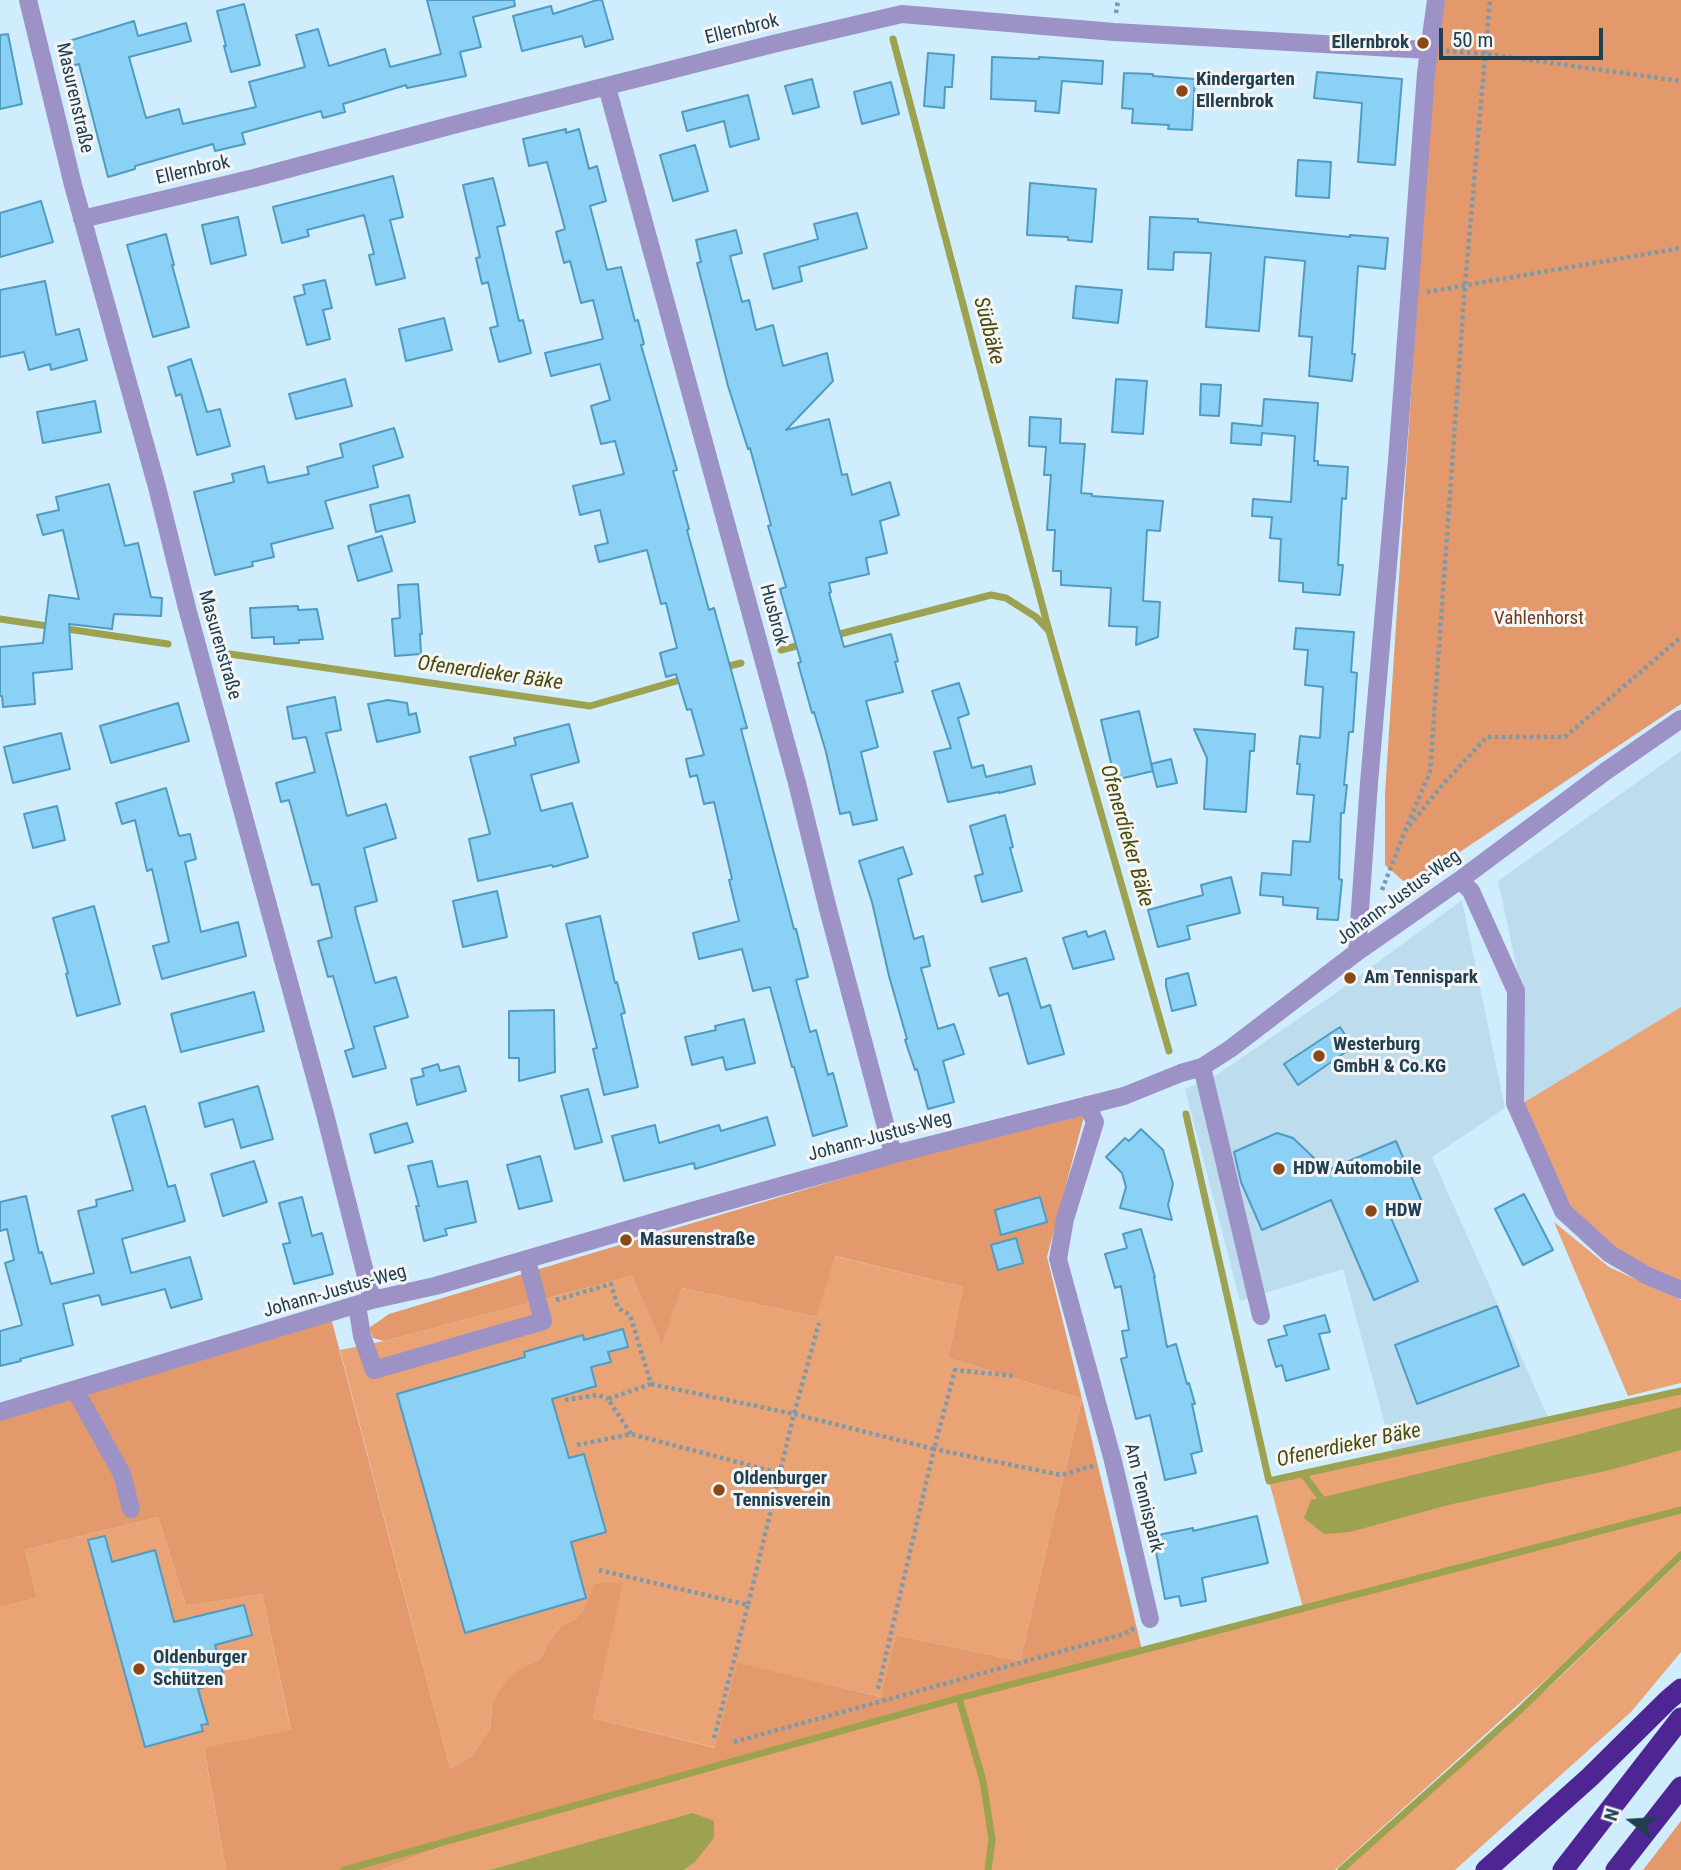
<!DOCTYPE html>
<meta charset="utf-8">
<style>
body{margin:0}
#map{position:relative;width:1681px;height:1870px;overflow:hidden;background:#d0edfe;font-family:"Roboto Condensed",sans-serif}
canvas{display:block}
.north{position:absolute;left:1597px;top:1786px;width:70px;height:70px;-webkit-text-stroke:5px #f5f5f5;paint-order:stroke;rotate:287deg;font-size:19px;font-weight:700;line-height:28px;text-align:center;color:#204051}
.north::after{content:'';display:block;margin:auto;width:24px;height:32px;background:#204051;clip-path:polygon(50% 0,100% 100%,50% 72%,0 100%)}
.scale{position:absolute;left:1439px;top:28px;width:164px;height:32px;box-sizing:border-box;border:4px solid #204051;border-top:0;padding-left:9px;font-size:21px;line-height:24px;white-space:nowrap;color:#204051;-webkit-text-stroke:5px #f5f5f5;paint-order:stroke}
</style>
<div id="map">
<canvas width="1681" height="1870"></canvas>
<div class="north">N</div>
<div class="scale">50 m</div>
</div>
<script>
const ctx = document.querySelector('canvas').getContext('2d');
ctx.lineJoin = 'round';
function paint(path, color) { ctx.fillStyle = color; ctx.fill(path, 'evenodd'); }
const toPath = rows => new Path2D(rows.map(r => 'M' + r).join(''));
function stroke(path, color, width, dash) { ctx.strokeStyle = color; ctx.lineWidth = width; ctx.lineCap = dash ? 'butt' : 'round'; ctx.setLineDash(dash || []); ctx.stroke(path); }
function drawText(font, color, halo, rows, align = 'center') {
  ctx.font = font + ' "Roboto Condensed",sans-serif'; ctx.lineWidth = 6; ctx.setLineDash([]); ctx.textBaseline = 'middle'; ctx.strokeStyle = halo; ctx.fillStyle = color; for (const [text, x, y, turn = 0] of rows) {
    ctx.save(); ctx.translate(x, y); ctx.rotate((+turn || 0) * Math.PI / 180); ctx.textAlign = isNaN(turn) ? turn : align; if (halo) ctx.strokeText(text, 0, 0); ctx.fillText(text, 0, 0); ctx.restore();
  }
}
paint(toPath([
 [1681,751,1681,1007,1523,1103,1522,993,1498,881],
 [1462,900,1505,1108,1432,1157,1548,1417,1393,1454,1343,1269,1240,1301,1185,1089,1212,1078,1336,993]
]), '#bdddef');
paint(toPath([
 [1681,1007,1681,1283,1673,1280,1615,1248,1560,1196,1523,1103],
 [1554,1222,1609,1267,1681,1300,1681,1383,1628,1396],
 [834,1256,963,1287,948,1358,1082,1399,1020,1661,896,1635,882,1697,737,1664,716,1748,593,1718,622,1582,584,1609,574,1620,562,1625,548,1643,540,1659,523,1667,492,1707,490,1728,472,1756,450,1768,340,1350,384,1341,632,1276,662,1343,682,1288,817,1317],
 [1681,1391,1681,1553,1551,1675,1335,1870,684,1870,694,1863,530,1859,489,1870,382,1870,471,1835,959,1698,1303,1608,1269,1481],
 [158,1517,186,1606,262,1594,291,1731,204,1749,226,1870,0,1870,0,1607,37,1598,25,1550],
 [1681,1560,1681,1652,1631,1712,1455,1870,1346,1870,1558,1679]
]), '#eaa375');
paint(toPath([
 [1443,0,1681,0,1681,704,1409,886,1385,865,1385,793,1434,44],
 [1087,1105,1047,1257,1082,1399,1142,1650,471,1835,382,1870,226,1870,204,1748,291,1730,262,1594,186,1606,158,1517,25,1550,37,1598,0,1607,0,1412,330,1314,450,1768,472,1756,490,1728,492,1707,498,1693,509,1678,523,1667,540,1659,548,1643,562,1625,574,1620,584,1609,594,1584,623,1582,593,1718,715,1748,737,1663,881,1697,896,1635,1020,1661,1082,1399,948,1358,963,1287,835,1256,817,1317,682,1288,662,1344,632,1276,384,1341,373,1338,369,1328,389,1314],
 [1681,1821,1681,1870,1643,1870]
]), '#e3996b');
paint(toPath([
 [1681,1407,1681,1450,1614,1469,1448,1505,1350,1532,1324,1534,1304,1518,1311,1500,1565,1438],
 [693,1813,714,1821,714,1838,694,1863,684,1870,489,1870]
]), '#9ca24f');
stroke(toPath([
 [893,39,1049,631,1169,1051],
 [0,619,168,644],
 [832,636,991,595,1006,598,1036,617,1049,631],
 [781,650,804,644],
 [230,654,590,706,687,678],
 [722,668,741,663],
 [1186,1114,1269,1481,1681,1391],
 [1303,1474,1321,1498],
 [959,1698,983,1781,992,1839,988,1870],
 [344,1870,959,1698,1681,1510],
 [1341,1870,1519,1711,1681,1555]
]), '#9ca24f', 7);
const building = toPath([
 [427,0,514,0,515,6,473,17,481,47,460,52,466,76,407,88,406,85,343,104,345,112,323,118,321,111,242,133,245,144,215,151,213,144,135,166,135,169,108,177,79,64,62,69,56,45,134,21,138,36,186,23,191,41,129,57,146,118,179,109,183,124,256,107,249,82,305,67,296,35,318,29,329,66,385,49,390,67,441,54,427,0],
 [597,0,602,0,613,39,585,47,582,36,522,51,513,16,551,6,553,14,597,0],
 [244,4,260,65,231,72,224,46,226,46,217,11,244,4],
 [8,34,22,104,0,109,0,35,8,34],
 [928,53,954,55,952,87,945,87,944,108,924,106,928,53],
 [992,57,1039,59,1039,57,1103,61,1102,84,1062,81,1059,113,1035,111,1036,101,991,99,992,57],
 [1317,72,1402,79,1395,165,1358,162,1362,103,1314,98,1317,72],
 [1124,73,1153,74,1153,76,1195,79,1192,130,1168,129,1169,125,1132,123,1133,109,1122,108,1124,73],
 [812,79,819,107,793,114,785,86,812,79],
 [891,82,899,114,862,124,854,92,891,82],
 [748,95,759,139,730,147,724,121,687,131,682,112,748,95],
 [566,129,566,133,579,129,589,169,597,166,606,201,590,206,607,270,621,267,635,321,638,320,644,344,641,345,677,470,673,471,689,529,687,530,709,610,714,608,747,728,741,729,794,929,796,929,808,977,796,980,810,1032,816,1030,828,1075,833,1073,847,1126,813,1136,794,1067,792,1067,770,987,753,991,742,949,699,959,693,933,739,921,729,880,732,879,714,802,704,804,697,775,690,777,686,759,704,755,691,709,687,710,676,674,666,677,660,653,677,648,666,603,661,604,647,550,599,562,595,546,608,543,600,510,580,515,573,486,624,474,615,441,601,444,591,406,610,400,600,364,551,376,545,353,603,339,593,300,581,303,570,261,564,263,556,232,565,229,547,162,529,166,523,139,566,129],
 [695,145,708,191,673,201,660,155,695,145],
 [1298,160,1331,162,1329,198,1296,196,1298,160],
 [393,176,403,217,390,220,405,278,376,285,369,255,374,254,364,215,307,230,309,236,282,243,273,207,393,176],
 [493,178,505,225,497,227,519,321,523,320,531,353,499,362,490,328,498,326,488,282,482,284,476,258,480,257,463,185,493,178],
 [1030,183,1096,189,1092,242,1068,240,1068,237,1027,235,1030,183],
 [41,201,53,242,0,257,0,213,41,201],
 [857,213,867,248,799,267,802,281,773,289,764,254,818,239,814,224,857,213],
 [238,217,246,255,211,264,202,225,238,217],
 [1150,217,1198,219,1198,222,1350,237,1350,235,1388,238,1385,269,1358,266,1352,354,1355,354,1352,381,1309,376,1312,337,1299,336,1305,261,1265,257,1259,331,1206,327,1211,253,1174,252,1173,270,1148,269,1150,217],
 [736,230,742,253,730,256,742,302,749,300,756,330,773,325,783,366,827,353,833,381,786,430,829,419,842,475,847,474,852,495,890,482,899,515,880,521,887,553,866,558,869,574,829,583,831,592,829,593,844,647,891,634,898,661,895,662,903,692,866,701,878,747,861,752,877,820,853,825,850,812,840,814,826,752,814,712,812,713,798,663,801,662,780,589,786,587,768,526,771,525,750,448,748,449,728,386,697,263,701,262,696,240,736,230],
 [166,234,174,265,172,265,189,327,153,337,127,245,166,234],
 [325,280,332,308,323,310,330,339,307,345,294,297,305,294,303,285,325,280],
 [45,281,56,335,79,329,87,360,51,370,50,364,29,370,24,352,0,357,0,290,45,281],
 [1076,286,1122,290,1118,323,1073,318,1076,286],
 [444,318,452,350,406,361,399,329,444,318],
 [191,359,207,412,220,409,230,446,197,455,181,394,176,396,168,367,191,359],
 [345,379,352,406,296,419,289,394,345,379],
 [1116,379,1147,381,1143,434,1112,432,1116,379],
 [1201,384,1221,385,1219,416,1200,415,1201,384],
 [1264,399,1318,403,1314,461,1318,461,1318,465,1348,467,1346,499,1342,498,1338,565,1343,565,1340,595,1303,592,1303,583,1279,581,1281,539,1270,538,1272,517,1252,516,1253,499,1291,502,1295,436,1262,433,1261,445,1231,443,1232,423,1262,426,1264,399],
 [95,401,101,432,43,443,37,412,95,401],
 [1030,417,1061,419,1060,443,1085,444,1081,493,1092,494,1092,496,1163,501,1160,531,1147,530,1143,601,1160,602,1158,637,1136,645,1137,627,1109,626,1111,588,1061,585,1061,571,1053,571,1055,530,1047,530,1051,475,1044,475,1046,447,1029,446,1030,417],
 [394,428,403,457,373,466,378,487,325,501,333,528,271,544,274,557,252,562,253,566,215,575,194,492,234,482,232,474,264,466,268,483,309,474,307,467,343,457,340,444,394,428],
 [109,484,125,546,138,543,151,597,162,598,161,616,114,614,112,629,69,624,72,669,33,673,35,704,3,707,2,696,0,696,0,647,43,643,49,595,79,599,63,530,43,535,37,515,59,510,56,497,109,484],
 [409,495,415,522,376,532,370,505,409,495],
 [382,536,392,571,358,581,348,546,382,536],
 [418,584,422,634,420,634,421,654,395,656,392,619,400,618,398,585,418,584],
 [298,606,298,610,317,609,323,639,299,640,299,643,274,644,274,637,252,638,250,608,298,606],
 [1296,628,1354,632,1351,672,1357,673,1353,732,1349,732,1344,785,1347,785,1344,813,1341,813,1339,879,1342,880,1338,920,1317,919,1318,908,1283,905,1283,897,1260,895,1262,873,1291,875,1293,841,1310,842,1314,795,1297,794,1300,764,1297,764,1300,736,1320,738,1323,687,1305,685,1308,650,1294,649,1296,628],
 [959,683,969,714,958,718,972,768,983,765,986,777,1031,766,1035,784,999,793,999,792,948,802,934,752,951,748,932,691,959,683],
 [335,697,341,730,326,733,347,816,386,804,396,838,364,848,377,901,355,907,356,914,375,983,396,977,408,1017,374,1027,386,1068,353,1077,345,1051,354,1048,333,976,328,977,318,941,332,937,319,884,312,885,289,800,281,802,276,783,315,772,306,737,293,739,287,707,335,697],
 [388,700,407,703,409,715,416,713,420,732,377,742,368,704,388,700],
 [178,703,189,741,111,763,100,726,178,703],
 [1139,711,1153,771,1115,780,1101,720,1139,711],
 [569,724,579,762,531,775,541,811,572,803,588,857,553,867,552,865,478,881,469,839,490,834,470,757,516,745,514,738,569,724],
 [1194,729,1255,734,1254,751,1250,751,1246,812,1204,809,1207,758,1194,729],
 [61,733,70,769,13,783,4,747,61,733],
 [1171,759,1177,783,1157,787,1151,764,1171,759],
 [166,788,179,836,190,834,196,859,185,862,201,932,238,922,246,956,162,979,153,946,169,942,152,869,147,871,135,820,122,824,116,803,166,788],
 [57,806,65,840,33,848,24,814,57,806],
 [1005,815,1013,847,1010,848,1022,891,982,902,975,876,983,874,970,826,1005,815],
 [903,847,912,874,898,879,914,939,923,936,930,966,921,968,938,1029,954,1024,964,1054,943,1061,954,1102,928,1109,917,1069,915,1070,905,1040,907,1039,889,976,872,902,859,861,903,847],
 [1231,877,1240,913,1187,926,1190,939,1158,947,1148,910,1203,895,1201,885,1231,877],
 [497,891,507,937,463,947,453,901,497,891],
 [94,906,120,1004,77,1016,66,974,68,973,53,918,94,906],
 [600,916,615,983,617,982,625,1013,621,1014,638,1087,604,1095,593,1049,597,1048,566,924,600,916],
 [1086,931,1088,937,1105,931,1114,959,1073,969,1063,938,1086,931],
 [1026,958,1041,1008,1050,1005,1064,1054,1028,1064,1008,993,999,996,990,968,1026,958],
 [1188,973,1196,1005,1172,1011,1166,986,1166,979,1188,973],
 [254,992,264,1031,181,1052,171,1014,254,992],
 [554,1010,555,1072,519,1081,519,1058,509,1058,509,1011,554,1010],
 [744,1019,755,1063,726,1070,723,1057,692,1065,685,1037,716,1030,715,1026,744,1019],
 [1340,1027,1353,1047,1298,1085,1284,1064,1340,1027],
 [438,1064,440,1071,459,1066,466,1091,417,1105,411,1079,424,1076,422,1069,438,1064],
 [258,1086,273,1139,241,1148,233,1119,205,1127,199,1103,258,1086],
 [588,1089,602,1142,575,1149,561,1096,588,1089],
 [145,1106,168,1187,175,1185,185,1221,122,1239,131,1273,190,1257,202,1299,171,1308,165,1289,102,1305,99,1295,63,1304,73,1345,20,1359,21,1361,0,1366,0,1331,22,1325,5,1263,14,1260,7,1229,0,1231,0,1202,26,1196,39,1253,42,1252,51,1284,94,1273,78,1211,97,1206,96,1200,133,1190,112,1116,145,1106],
 [767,1117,775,1145,695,1169,694,1163,624,1181,612,1136,655,1125,659,1143,719,1125,721,1131,767,1117],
 [407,1123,413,1142,375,1153,370,1134,407,1123],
 [1141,1129,1163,1150,1173,1184,1168,1205,1172,1220,1120,1208,1126,1187,1122,1173,1106,1157,1125,1138,1129,1141,1141,1129],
 [1277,1133,1293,1138,1315,1159,1321,1173,1396,1141,1423,1204,1391,1218,1418,1281,1374,1300,1331,1200,1262,1230,1241,1182,1234,1152,1277,1133],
 [540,1156,552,1201,519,1209,507,1165,540,1156],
 [254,1161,267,1202,223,1216,211,1174,254,1161],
 [432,1161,438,1187,467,1181,476,1222,445,1229,447,1235,424,1241,416,1206,419,1206,408,1166,432,1161],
 [1524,1194,1553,1250,1523,1265,1495,1209,1524,1194],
 [302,1197,312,1236,322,1233,333,1274,294,1284,283,1244,290,1243,279,1203,302,1197],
 [1040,1197,1047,1222,1001,1235,995,1210,1040,1197],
 [1141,1229,1155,1277,1154,1277,1167,1347,1176,1344,1187,1384,1189,1383,1195,1404,1192,1404,1202,1451,1191,1454,1196,1473,1165,1480,1150,1415,1136,1419,1121,1359,1127,1357,1122,1331,1129,1330,1121,1286,1115,1288,1105,1254,1127,1248,1123,1234,1141,1229],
 [1016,1238,1023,1263,998,1270,991,1245,1016,1238],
 [1497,1306,1519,1366,1417,1404,1395,1345,1497,1306],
 [1325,1315,1330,1332,1319,1334,1329,1369,1286,1381,1282,1365,1276,1367,1268,1340,1287,1335,1284,1326,1325,1315],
 [623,1329,628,1347,608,1352,611,1362,591,1367,596,1386,552,1399,569,1458,584,1454,606,1532,571,1542,586,1598,465,1633,397,1394,525,1357,524,1352,583,1335,584,1340,623,1329],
 [1257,1516,1268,1563,1202,1578,1206,1601,1181,1606,1179,1596,1165,1599,1153,1536,1193,1528,1193,1531,1257,1516],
 [105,1536,112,1562,155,1550,174,1622,244,1605,252,1635,215,1645,225,1681,198,1689,208,1724,201,1725,203,1731,145,1747,88,1540,105,1536]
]);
paint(building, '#8bd0f5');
stroke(building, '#4f9bc2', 2);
stroke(toPath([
 [1116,13,1118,0],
 [1446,51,1487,54,1681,81],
 [1427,292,1681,248],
 [1405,831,1430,772,1465,285,1490,0],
 [1382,890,1405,831,1444,783,1487,737,1565,737,1681,637],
 [556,1300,611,1284,618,1308,630,1315,651,1384,608,1399,631,1434],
 [651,1384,794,1414,819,1323],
 [565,1400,598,1395,608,1399],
 [577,1445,631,1434,779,1473],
 [599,1570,748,1605,794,1414,934,1449,955,1370,1015,1376],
 [878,1689,934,1449,1061,1475,1096,1465],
 [714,1738,748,1605],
 [734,1742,1124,1634,1134,1628]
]), '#7b9aab', 4.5, [3.5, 3.5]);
stroke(toPath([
 [28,0,73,185,157,487,187,608,325,1114,372,1300],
 [607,87,797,783,828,909,891,1146,895,1154],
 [82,219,254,178,457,124,773,44,902,14,1114,32,1428,50],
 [1460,880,1471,891,1516,991,1515,1103,1563,1211,1610,1254,1648,1276,1681,1290],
 [1357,952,1369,783,1397,461,1426,73,1436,0],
 [1202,1067,1261,1316],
 [1087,1105,1095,1122,1065,1219,1058,1259,1113,1461,1150,1619],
 [357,1305,362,1336,374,1370,543,1321,527,1260],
 [75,1390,122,1474,131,1509],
 [0,1412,372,1300,435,1286,692,1211,895,1154,1124,1096,1181,1073,1202,1067,1230,1049,1357,952,1460,880,1606,771,1681,719]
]), '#9c92c6', 18);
stroke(toPath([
 [1486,1870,1590,1777,1668,1700,1681,1689],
 [1563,1870,1681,1718],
 [1616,1870,1681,1787]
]), '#4d2694', 21);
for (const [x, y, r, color] of [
 [1423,43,7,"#8b4918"],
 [1182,91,7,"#8b4918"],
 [1350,978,7,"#8b4918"],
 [1319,1056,7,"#8b4918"],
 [1279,1169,7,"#8b4918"],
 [1371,1211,7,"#8b4918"],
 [626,1240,7,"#8b4918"],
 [719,1490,7,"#8b4918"],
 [139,1669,7,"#8b4918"]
]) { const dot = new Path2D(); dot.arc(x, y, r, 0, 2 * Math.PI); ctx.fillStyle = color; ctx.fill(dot); stroke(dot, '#f5f5f5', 2.5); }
drawText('19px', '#204051', '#f5f5f5', [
 ["Ellernbrok",742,30,-14],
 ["Masurenstraße",74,98,77],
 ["Ellernbrok",193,171,-13],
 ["Husbrok",773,615,75],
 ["Masurenstraße",219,645,74],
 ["Johann-Justus-Weg",1399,898,-36],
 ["Johann-Justus-Weg",880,1137,-15],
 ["Johann-Justus-Weg",335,1292,-16],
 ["Am Tennispark",1143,1498,76]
]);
drawText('bold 19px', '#204051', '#f5f5f5', [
 ["Ellernbrok",1409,43,"right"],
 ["Kindergarten",1196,80],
 ["Ellernbrok",1196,102],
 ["Am Tennispark",1364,978],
 ["Westerburg",1333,1045],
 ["GmbH & Co.KG",1333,1067],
 ["HDW Automobile",1293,1169],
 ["HDW",1385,1211],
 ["Masurenstraße",640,1240],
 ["Oldenburger",733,1479],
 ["Tennisverein",733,1501],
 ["Oldenburger",153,1658],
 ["Schützen",153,1680]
], 'left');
drawText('19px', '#6c3b19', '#f5f5f5', [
 ["Vahlenhorst",1539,619]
]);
drawText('italic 21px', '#484b0a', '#f5f5f5', [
 ["Südbäke",988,331,75],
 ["Ofenerdieker Bäke",490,674,8],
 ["Ofenerdieker Bäke",1126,836,74],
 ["Ofenerdieker Bäke",1349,1446,-12]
]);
</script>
